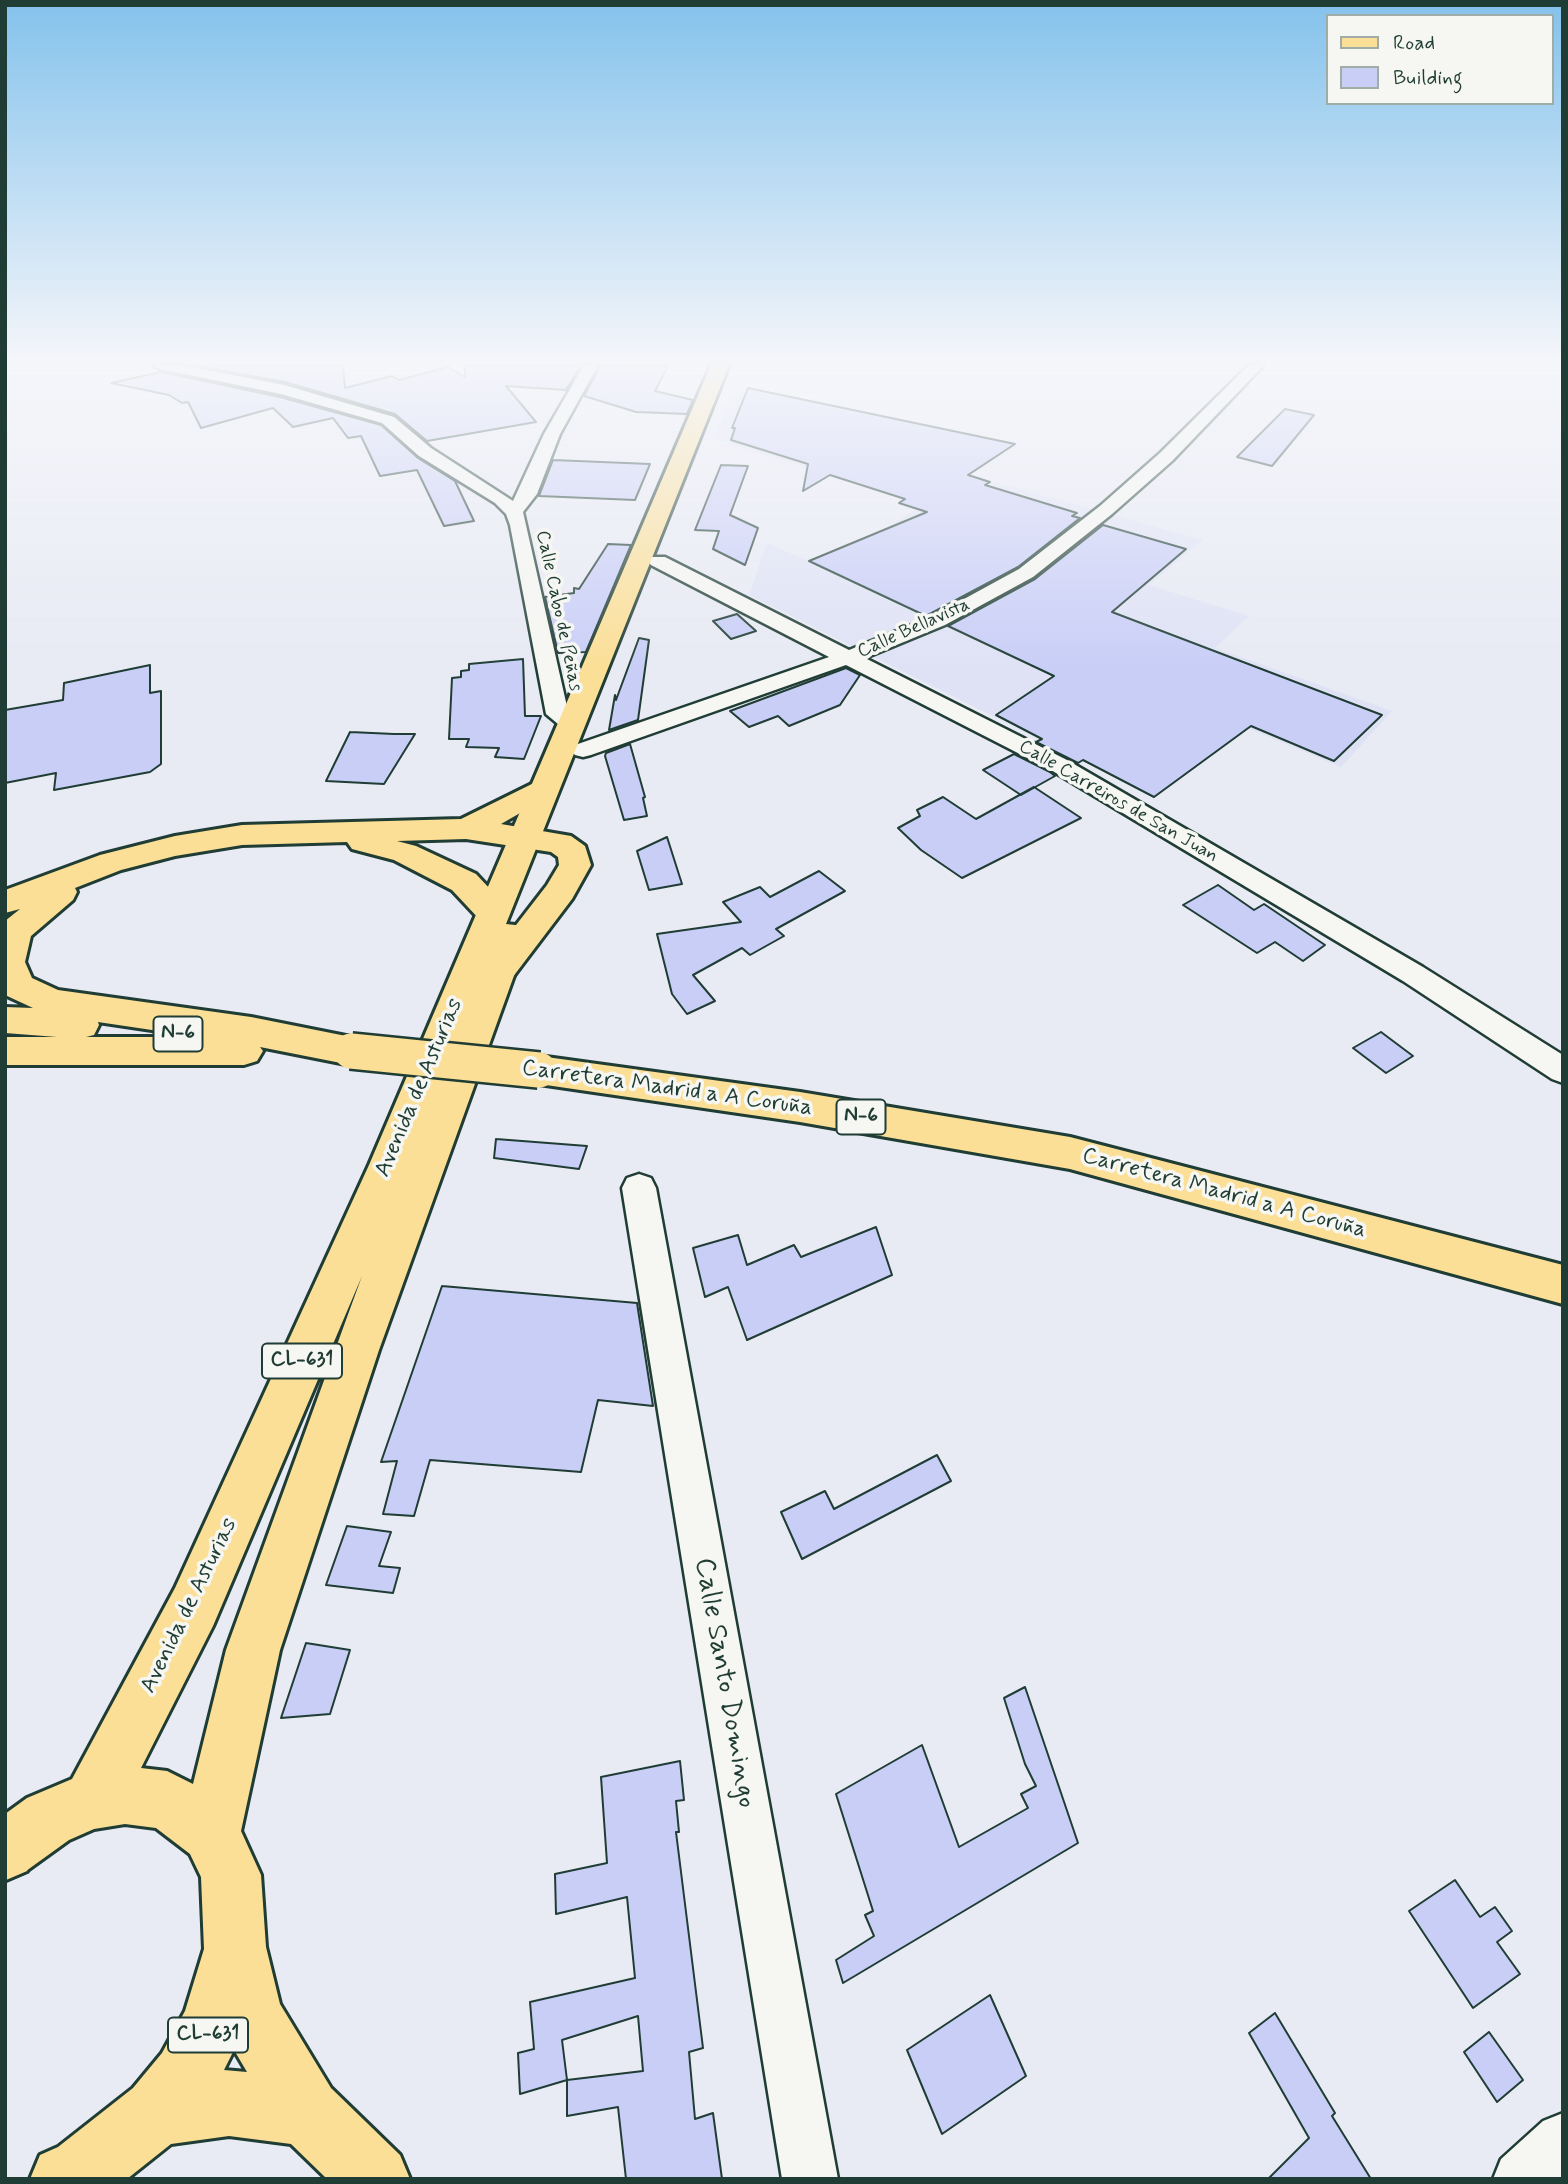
<!DOCTYPE html>
<meta charset="utf-8">
<style>
body{margin:0}
#map{position:relative;width:1568px;height:2184px;overflow:hidden;background:#e8eaf4;font-family:Mynerve,sans-serif}
canvas{display:block}
.frame{position:absolute;inset:0;border:7px solid #1f3d34;pointer-events:none}
.legend{position:absolute;left:1326px;top:14px;width:228px;height:91px;box-sizing:border-box;background:#f6f6f2;border:2px solid #a0aca6;margin:0;padding:9px 12px;list-style:none;font-size:21px;color:#1f3d34}
.legend li{display:flex;align-items:center;gap:14px;height:35px}
.legend b{width:35px;border:2px solid #a0aca6}
</style>
<div id="map">
<canvas width="1568" height="2184"></canvas>
<div class="frame"></div>
<ul class="legend">
<li><b style="height:9px;background:#fbdf96"></b>Road</li>
<li><b style="height:19px;background:#c9cef7"></b>Building</li>
</ul>
</div>
<script>
const ctx = document.querySelector('canvas').getContext('2d');
ctx.lineJoin = 'round';
function paint(path, color) { ctx.fillStyle = color; ctx.fill(path, 'evenodd'); }
const toPath = rows => new Path2D(rows.map(r => 'M' + r).join(''));
function stroke(path, color, width, dash) { ctx.strokeStyle = color; ctx.lineWidth = width; ctx.lineCap = dash ? 'butt' : 'round'; ctx.setLineDash(dash || []); ctx.stroke(path); }
function drawText(font, color, halo, rows, align = 'center') {
  ctx.font = font + ' Mynerve,sans-serif'; ctx.lineWidth = 7; ctx.setLineDash([]); ctx.textBaseline = 'middle'; ctx.strokeStyle = halo; ctx.fillStyle = color; for (const [text, x, y, turn = 0] of rows) {
    ctx.save(); ctx.translate(x, y); ctx.rotate((+turn || 0) * Math.PI / 180); ctx.textAlign = isNaN(turn) ? turn : align; if (halo) ctx.strokeText(text, 0, 0); ctx.fillText(text, 0, 0); ctx.restore();
  }
}
paint(toPath([
 [730,396,809,400,1015,444,969,475,1203,540,1149,585,1249,616,1215,648,1392,711,1341,767,1248,728,1154,796,749,595,767,543,809,561,881,531,916,509,899,503,904,498,714,439]
]), '#dfe2f5');
const building = toPath([
 [193,365,343,365,345,388,392,376,399,380,448,367,465,377,465,365,581,365,566,390,506,386,536,422,427,441,395,414,285,382,193,365],
 [601,365,668,366,655,391,693,400,687,414,636,412,584,396,601,365],
 [161,372,280,397,381,425,418,458,455,481,474,521,444,526,417,470,380,476,361,436,348,438,333,418,293,427,273,408,201,428,188,402,182,403,169,395,111,383,161,372],
 [748,388,1015,444,968,475,990,482,985,485,1077,513,1072,516,1080,518,1018,567,926,616,809,561,927,512,899,503,905,499,830,475,803,491,808,464,731,440,735,428,732,428,748,388],
 [1285,409,1314,415,1272,466,1237,457,1285,409],
 [553,460,650,464,635,500,539,496,553,460],
 [721,465,748,466,730,515,758,528,745,565,713,549,719,531,695,530,721,465],
 [1103,525,1186,549,1112,612,1382,715,1334,761,1251,726,1154,797,1083,760,1078,763,1036,742,1042,739,996,715,1054,676,948,626,1035,579,1103,525],
 [608,544,631,545,586,652,558,653,545,597,574,593,574,588,579,589,608,544],
 [737,614,756,631,731,639,713,621,737,614],
 [639,638,649,640,638,720,609,730,615,695,616,700,639,638],
 [523,659,525,716,541,716,524,759,495,757,499,748,466,747,469,739,449,739,452,678,461,677,461,671,469,670,469,664,523,659],
 [150,665,150,693,161,691,161,764,150,772,54,790,56,773,5,783,5,710,63,700,64,683,150,665],
 [846,668,860,675,840,705,789,726,778,716,749,727,730,711,846,668],
 [350,732,394,734,415,734,384,784,326,781,350,732],
 [630,744,645,797,643,798,647,816,624,820,605,756,606,753,630,744],
 [1014,754,1050,772,1055,776,1021,795,983,770,1014,754],
 [1034,787,1081,818,962,878,921,850,898,828,920,816,917,810,943,797,976,819,1034,787],
 [667,837,682,884,649,890,637,851,667,837],
 [819,871,845,891,776,929,784,936,750,955,742,948,693,975,715,1001,687,1014,672,994,657,934,741,922,723,902,760,887,770,897,819,871],
 [1218,885,1254,910,1264,904,1325,945,1303,961,1275,942,1257,953,1183,905,1218,885],
 [1381,1032,1413,1056,1386,1073,1353,1048,1381,1032],
 [496,1139,587,1146,579,1169,494,1158,496,1139],
 [876,1227,892,1275,747,1340,728,1287,705,1297,693,1248,738,1235,747,1265,794,1245,801,1257,876,1227],
 [442,1286,637,1303,653,1406,598,1400,581,1472,430,1460,414,1516,383,1514,397,1461,381,1462,442,1286],
 [937,1455,951,1481,802,1559,781,1512,825,1491,834,1509,937,1455],
 [347,1526,391,1532,379,1566,400,1568,393,1593,326,1585,347,1526],
 [306,1643,350,1650,330,1714,281,1718,306,1643],
 [1025,1687,1078,1843,843,1983,836,1960,874,1936,865,1915,873,1911,836,1794,922,1745,959,1847,1028,1808,1021,1794,1036,1786,1025,1764,1004,1698,1025,1687],
 [680,1761,684,1800,676,1801,679,1832,676,1832,703,2048,689,2052,695,2119,713,2113,722,2179,626,2179,618,2107,567,2116,567,2080,520,2094,518,2053,534,2049,530,2002,635,1978,627,1897,556,1914,555,1874,607,1863,601,1777,680,1761],
 [638,2016,643,2071,567,2080,562,2040,638,2016],
 [1455,1880,1480,1917,1495,1907,1512,1931,1497,1942,1520,1974,1473,2008,1409,1911,1455,1880],
 [990,1995,1026,2076,942,2134,907,2050,990,1995],
 [1275,2013,1335,2113,1332,2116,1371,2179,1268,2179,1309,2138,1249,2033,1275,2013],
 [1489,2032,1523,2080,1497,2102,1464,2052,1489,2032]
]);
paint(building, '#c9cef7');
stroke(building, '#1f3d34', 2);
const minor = toPath([
 [153,365,181,365,284,385,394,417,431,448,513,501,544,434,584,365,598,365,560,434,537,494,523,512,568,711,584,724,580,729,564,729,546,714,510,525,506,514,495,503,419,456,382,423,281,394,160,369,153,365],
 [1249,365,1264,365,1172,461,1112,514,1033,577,945,625,865,658,1067,760,1423,967,1563,1055,1563,1083,1552,1079,1403,981,1051,770,846,665,591,755,583,757,575,755,571,750,575,745,829,657,651,565,648,561,651,557,665,557,849,650,931,617,1019,569,1100,506,1160,453,1249,365],
 [639,1174,651,1178,656,1188,838,2179,782,2179,622,1188,627,1178,639,1174],
 [1563,2113,1563,2179,1493,2179,1501,2159,1543,2121,1563,2113]
]);
const major = toPath([
 [711,365,729,365,506,924,524,926,529,934,379,1350,280,1650,241,1831,261,1875,266,1947,280,2004,331,2088,400,2155,410,2179,327,2179,291,2144,229,2136,171,2144,127,2179,30,2179,40,2155,58,2147,133,2088,162,2053,185,2011,204,1949,201,1877,190,1854,156,1828,125,1824,94,1829,69,1840,26,1871,5,1880,5,1814,27,1798,72,1779,175,1588,369,1165,711,365],
 [362,1276,226,1650,193,1784,167,1771,141,1768,213,1626,362,1276],
 [234,2050,247,2072,224,2070,234,2050]
]);
const highway = toPath([
 [544,778,555,781,559,787,555,793,501,824,571,836,585,846,591,865,572,899,509,982,497,985,485,982,479,973,547,885,559,865,558,857,551,852,466,839,397,841,416,846,476,874,505,905,510,913,505,921,493,924,481,921,452,890,394,860,352,849,347,842,242,845,175,856,121,870,75,888,77,892,73,900,31,936,25,962,32,978,58,990,251,1017,351,1037,364,1041,370,1051,364,1061,351,1065,260,1047,263,1051,257,1061,244,1065,5,1065,5,1037,57,1037,5,1033,5,1007,33,1008,5,995,5,921,20,909,5,913,5,890,100,855,175,836,242,825,461,819,544,778],
 [98,1022,199,1037,86,1037,94,1035,99,1025,98,1022],
 [539,1056,800,1092,1070,1137,1563,1265,1563,1304,1070,1169,800,1122,539,1084,526,1080,520,1070,526,1060,539,1056],
 [5,1820,27,1829,36,1850,27,1871,6,1880,5,1820]
]);
stroke(minor, '#1f3d34', 5);
stroke(major, '#1f3d34', 6);
stroke(highway, '#1f3d34', 6);
paint(minor, '#f6f6f2');
paint(major, '#fbdf96');
paint(highway, '#fbdf96');
const highwayBridge = toPath([
 [351,1051,539,1070]
]);
stroke(highwayBridge, '#1f3d34', 40, []);
stroke(highwayBridge, '#fbdf96', 35);
const sky = ctx.createLinearGradient(0, 0, 0, 670);
sky.addColorStop(0, '#84c2ec');
sky.addColorStop(0.54, '#f5f6fa');
sky.addColorStop(1, '#f5f6fa00');
ctx.fillStyle = sky;
ctx.fillRect(0, 0, 1568, 670);
drawText('19px', '#1f3d34', '#f6f6f2', [
 ["Calle Cabo de Peñas",558,611,78],
 ["Calle Bellavista",914,629,-24],
 ["Calle Carreiros de San Juan",1118,802,30]
]);
for (const [x, y, w] of [
 [178,1034,49],
 [861,1117,49],
 [302,1361,80],
 [208,2035,80]
]) { const box = new Path2D(); box.roundRect(x - w / 2, y - 17.5, w, 35, 5); ctx.fillStyle = '#f6f6f2'; ctx.fill(box); stroke(box, '#1f3d34', 2); }
drawText('bold 21px', '#1f3d34', null, [
 ["N-6",178,1034],
 ["N-6",861,1117],
 ["CL-631",302,1361],
 ["CL-631",208,2035]
]);
drawText('23px', '#1f3d34', '#f6f6f2', [
 ["Avenida de Asturias",420,1088,-67],
 ["Carretera Madrid a A Coruña",667,1089,8],
 ["Carretera Madrid a A Coruña",1224,1194,15],
 ["Avenida de Asturias",190,1606,-64]
]);
drawText('28px', '#1f3d34', '#f6f6f2', [
 ["Calle Santo Domingo",724,1683,80]
]);
</script>
